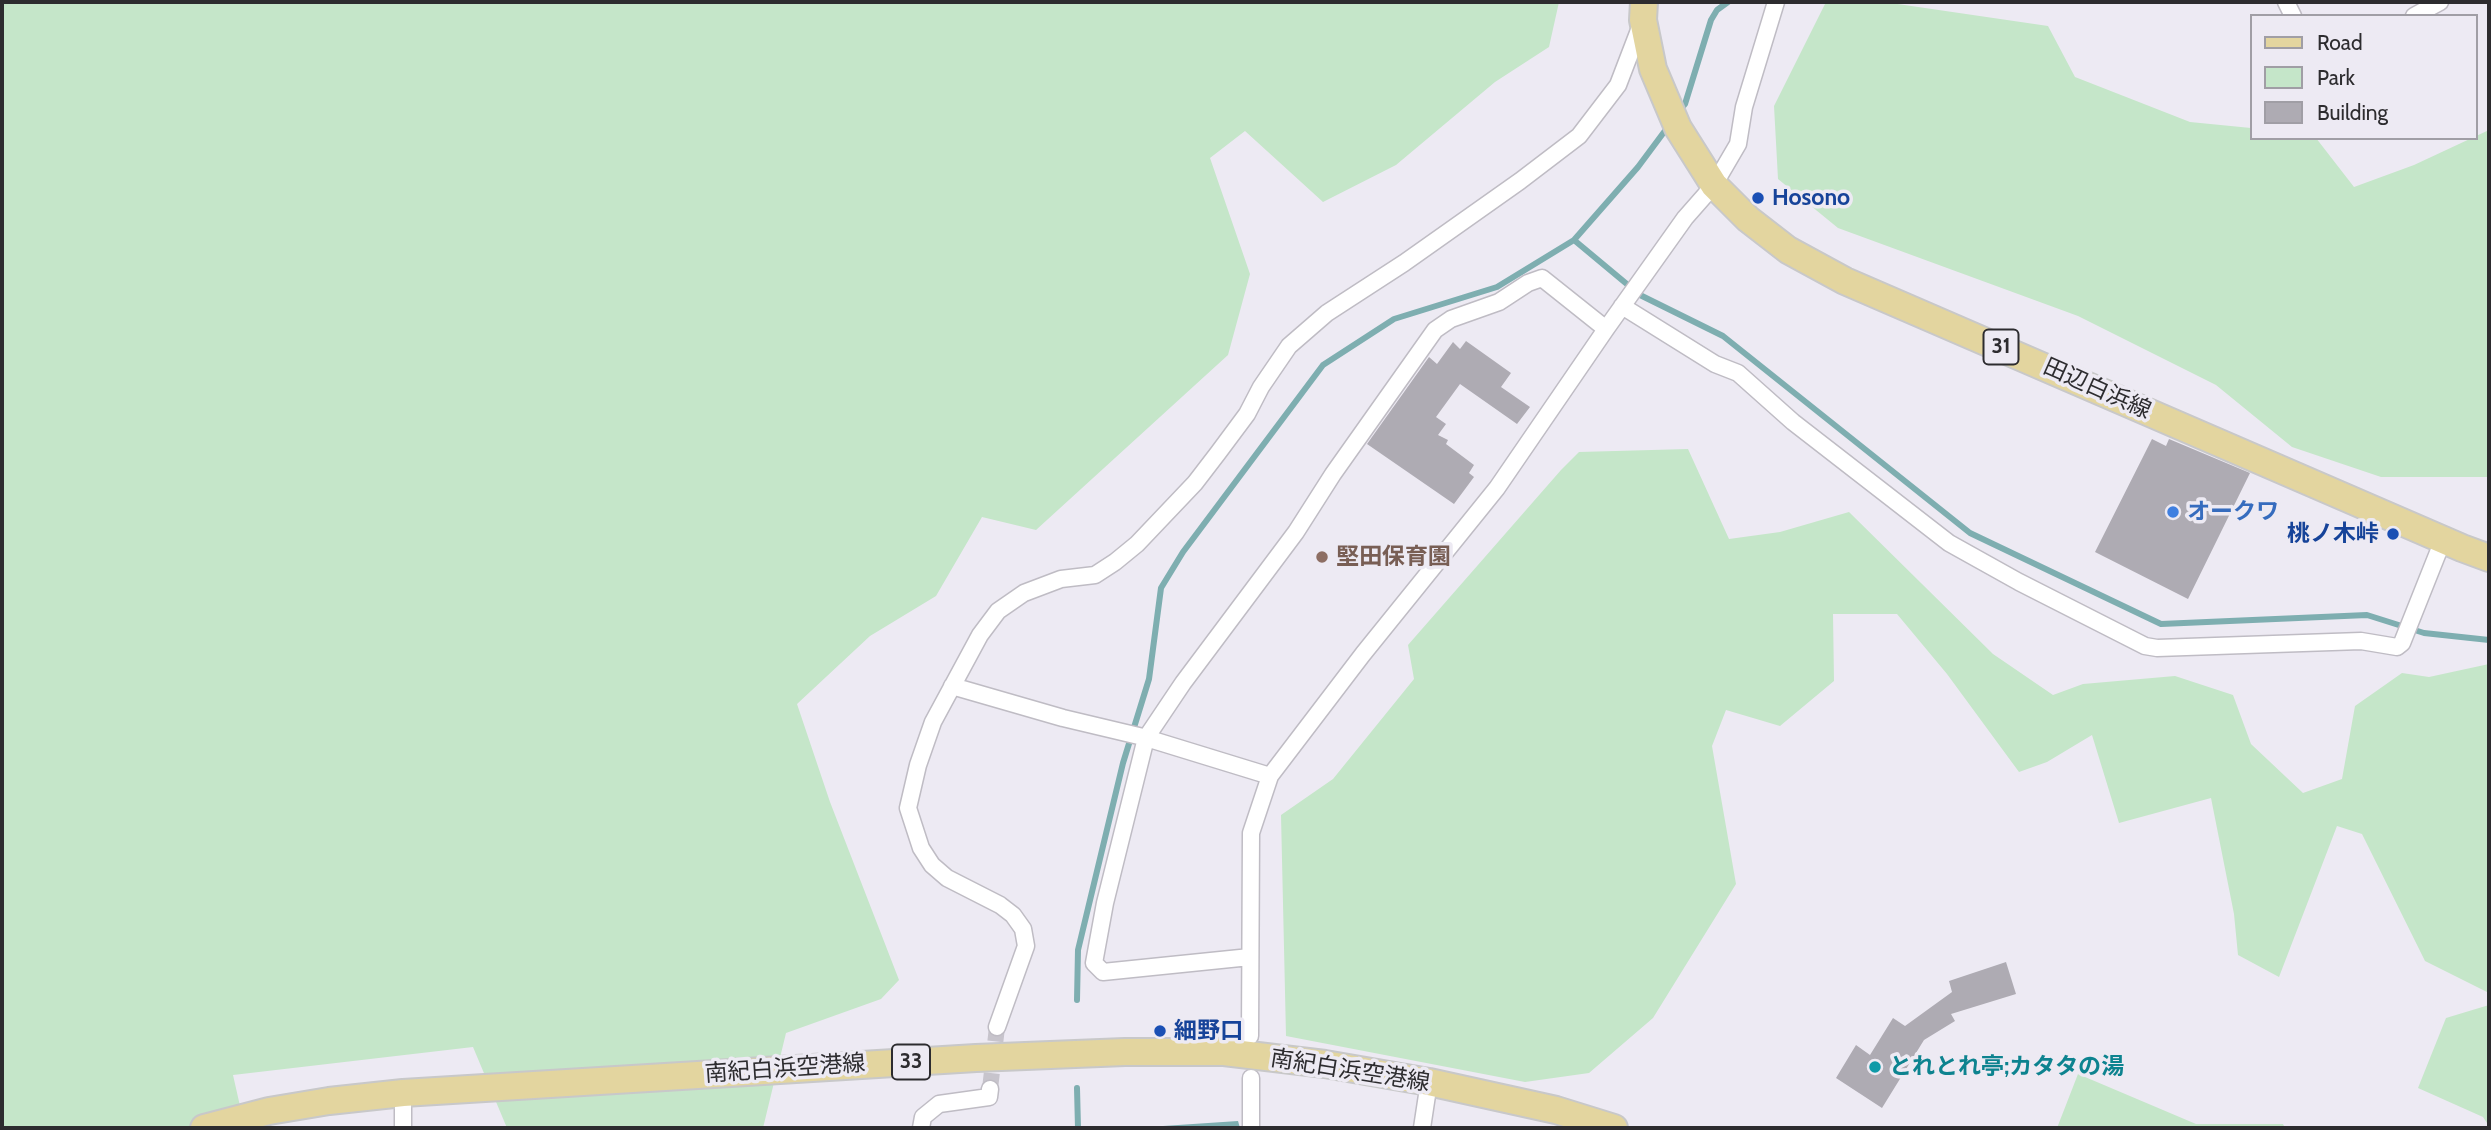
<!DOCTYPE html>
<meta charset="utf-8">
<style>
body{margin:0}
#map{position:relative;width:2491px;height:1130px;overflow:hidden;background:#edeaf3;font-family:Cabin,sans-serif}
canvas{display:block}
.frame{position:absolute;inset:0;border:4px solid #2d2c2f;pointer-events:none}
.legend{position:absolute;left:2250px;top:14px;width:228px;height:126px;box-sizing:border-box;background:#edeaf3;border:2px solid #a09ea5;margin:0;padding:9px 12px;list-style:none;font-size:21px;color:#2d2c2f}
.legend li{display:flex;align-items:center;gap:14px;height:35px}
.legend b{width:35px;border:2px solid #a09ea5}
</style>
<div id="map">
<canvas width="2491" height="1130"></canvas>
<div class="frame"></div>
<ul class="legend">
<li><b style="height:9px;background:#e3d59f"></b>Road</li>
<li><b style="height:19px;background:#c5e6c9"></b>Park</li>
<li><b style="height:19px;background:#aeabb3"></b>Building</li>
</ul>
</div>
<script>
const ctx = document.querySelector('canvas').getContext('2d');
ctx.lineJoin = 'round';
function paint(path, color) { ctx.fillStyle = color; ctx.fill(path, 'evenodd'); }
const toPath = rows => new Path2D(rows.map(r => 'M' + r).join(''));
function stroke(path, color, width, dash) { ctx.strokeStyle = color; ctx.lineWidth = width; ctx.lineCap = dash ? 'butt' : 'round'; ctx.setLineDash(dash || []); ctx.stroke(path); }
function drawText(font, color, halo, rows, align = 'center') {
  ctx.font = font + ' Cabin,"Noto Sans JP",sans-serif'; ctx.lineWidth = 7; ctx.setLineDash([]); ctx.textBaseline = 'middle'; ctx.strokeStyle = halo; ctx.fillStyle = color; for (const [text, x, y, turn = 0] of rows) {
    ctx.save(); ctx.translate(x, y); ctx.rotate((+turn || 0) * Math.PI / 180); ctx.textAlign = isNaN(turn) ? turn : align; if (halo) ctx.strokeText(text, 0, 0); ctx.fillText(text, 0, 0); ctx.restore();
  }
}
paint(toPath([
 [2,2,1559,2,1549,47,1495,82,1396,165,1323,202,1245,131,1210,158,1250,274,1228,355,1036,530,982,517,936,596,870,636,797,704,830,802,899,980,881,999,786,1033,763,1128,507,1128,473,1047,233,1075,245,1128,2,1128],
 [1826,2,1884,2,2048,26,2075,77,2190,122,2251,128,2251,138,2316,138,2354,187,2414,165,2489,130,2489,477,2381,477,2292,447,2216,385,2078,316,1838,228,1778,179,1774,106],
 [1688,449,1729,539,1780,532,1849,512,1993,654,2053,695,2083,684,2175,676,2233,695,2251,744,2303,793,2342,779,2355,706,2402,673,2429,677,2489,664,2489,993,2425,961,2362,834,2337,826,2279,977,2238,955,2234,914,2211,798,2119,823,2092,735,2047,762,2019,772,1947,674,1897,614,1833,614,1834,681,1780,726,1726,710,1712,746,1736,884,1653,1018,1589,1073,1525,1082,1286,1036,1281,815,1333,779,1414,679,1408,645,1561,470,1579,452],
 [2489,1005,2489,1126,2483,1117,2418,1088,2446,1018],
 [2078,1074,2196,1124,2283,1124,2285,1128,2057,1128]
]), '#c5e6c9');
paint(toPath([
 [1238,1121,1240,1128,1133,1128]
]), '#7eaeb0');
stroke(toPath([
 [1678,113,1685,104,1711,20,1717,10,1728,2],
 [1574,240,1638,167,1670,124],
 [1077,1000,1078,950,1123,763,1149,679,1161,588,1183,552,1323,365,1394,319,1497,287,1574,240,1640,295,1723,336,1970,533,2161,624,2367,615,2424,633,2489,640],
 [1077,1088,1078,1128]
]), '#7eaeb0', 6);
paint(toPath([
 [1466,341,1511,373,1501,387,1530,407,1517,424,1460,384,1436,417,1446,424,1438,435,1448,440,1446,444,1474,465,1469,473,1474,477,1454,504,1367,444,1429,357,1437,364,1453,342,1460,349],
 [2152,439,2166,446,2169,439,2250,473,2188,599,2095,552],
 [2006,962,2016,994,1951,1014,1955,1021,1924,1040,1882,1108,1836,1078,1856,1045,1870,1055,1893,1018,1905,1026,1952,992,1949,981]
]), '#aeabb3');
stroke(toPath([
 [990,1089,997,1027]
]), '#c7c4cc', 16, [16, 8]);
const street = toPath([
 [2286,2,2293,16],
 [2414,16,2440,2],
 [1622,306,1715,364,1738,373,1793,422,1949,543,2019,582,2145,646,2157,648,2361,641,2397,647,2402,643,2443,540],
 [952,686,1063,718,1143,737,1270,776],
 [1250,957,1103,972,1094,963,1105,903,1146,738,1183,683,1296,532,1333,474,1435,330,1451,319,1499,302,1528,283,1542,278,1606,329],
 [997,1027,1026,946,1023,929,1013,915,1000,905,947,878,932,865,921,848,908,808,918,765,933,722,980,635,998,611,1024,593,1061,579,1095,575,1115,562,1137,544,1195,483,1218,453,1247,414,1261,387,1289,346,1327,313,1404,263,1520,181,1579,136,1618,85,1641,25],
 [1250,1036,1251,833,1270,776,1363,654,1497,488,1606,329,1685,218,1714,185,1738,144,1744,107,1776,2],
 [1251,1078,1251,1128],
 [403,1093,403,1128],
 [921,1128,923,1117,939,1104,989,1097,990,1089],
 [1422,1128,1429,1082]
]);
const primary = toPath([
 [1644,2,1643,20,1653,69,1678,128,1714,185,1748,219,1788,250,1845,281,2462,548,2489,558],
 [204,1128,269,1111,329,1101,403,1093,976,1058,1125,1052,1224,1052,1325,1064,1429,1082,1556,1110,1614,1128]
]);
stroke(street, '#bfbcc4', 19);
stroke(primary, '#c8c8c9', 30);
stroke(street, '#fff', 16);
stroke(primary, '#e3d59f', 26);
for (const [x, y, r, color] of [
 [1758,198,7,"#1a4fb4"],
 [2173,512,7,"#3f7fe0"],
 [2393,534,7,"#1a4fb4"],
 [1322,557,7,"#8d6e63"],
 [1160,1031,7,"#1a4fb4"],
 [1875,1067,7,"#0f9aa8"]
]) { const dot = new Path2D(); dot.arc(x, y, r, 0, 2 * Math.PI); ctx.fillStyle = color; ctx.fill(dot); stroke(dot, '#edeaf3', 2.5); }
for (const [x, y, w] of [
 [2001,347,35],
 [911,1062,38]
]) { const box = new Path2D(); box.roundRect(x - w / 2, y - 17.5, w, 35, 5); ctx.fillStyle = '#edeaf3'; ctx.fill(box); stroke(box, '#2d2c2f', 2); }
drawText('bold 21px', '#2d2c2f', null, [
 ["31",2001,347],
 ["33",911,1062]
]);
drawText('bold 23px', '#164399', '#edeaf3', [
 ["Hosono",1772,198],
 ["桃ノ木峠",2379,534,"right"],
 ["細野口",1174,1031]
], 'left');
drawText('23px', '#2d2c2f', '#edeaf3', [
 ["田辺白浜線",2097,389,24],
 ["南紀白浜空港線",785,1069,-4],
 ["南紀白浜空港線",1350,1071,9]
]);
drawText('bold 23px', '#366cbe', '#edeaf3', [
 ["オークワ",2187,512]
], 'left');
drawText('bold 23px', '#785e54', '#edeaf3', [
 ["堅田保育園",1336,557]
], 'left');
drawText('bold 23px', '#0d838f', '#edeaf3', [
 ["とれとれ亭;カタタの湯",1889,1067]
], 'left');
</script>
